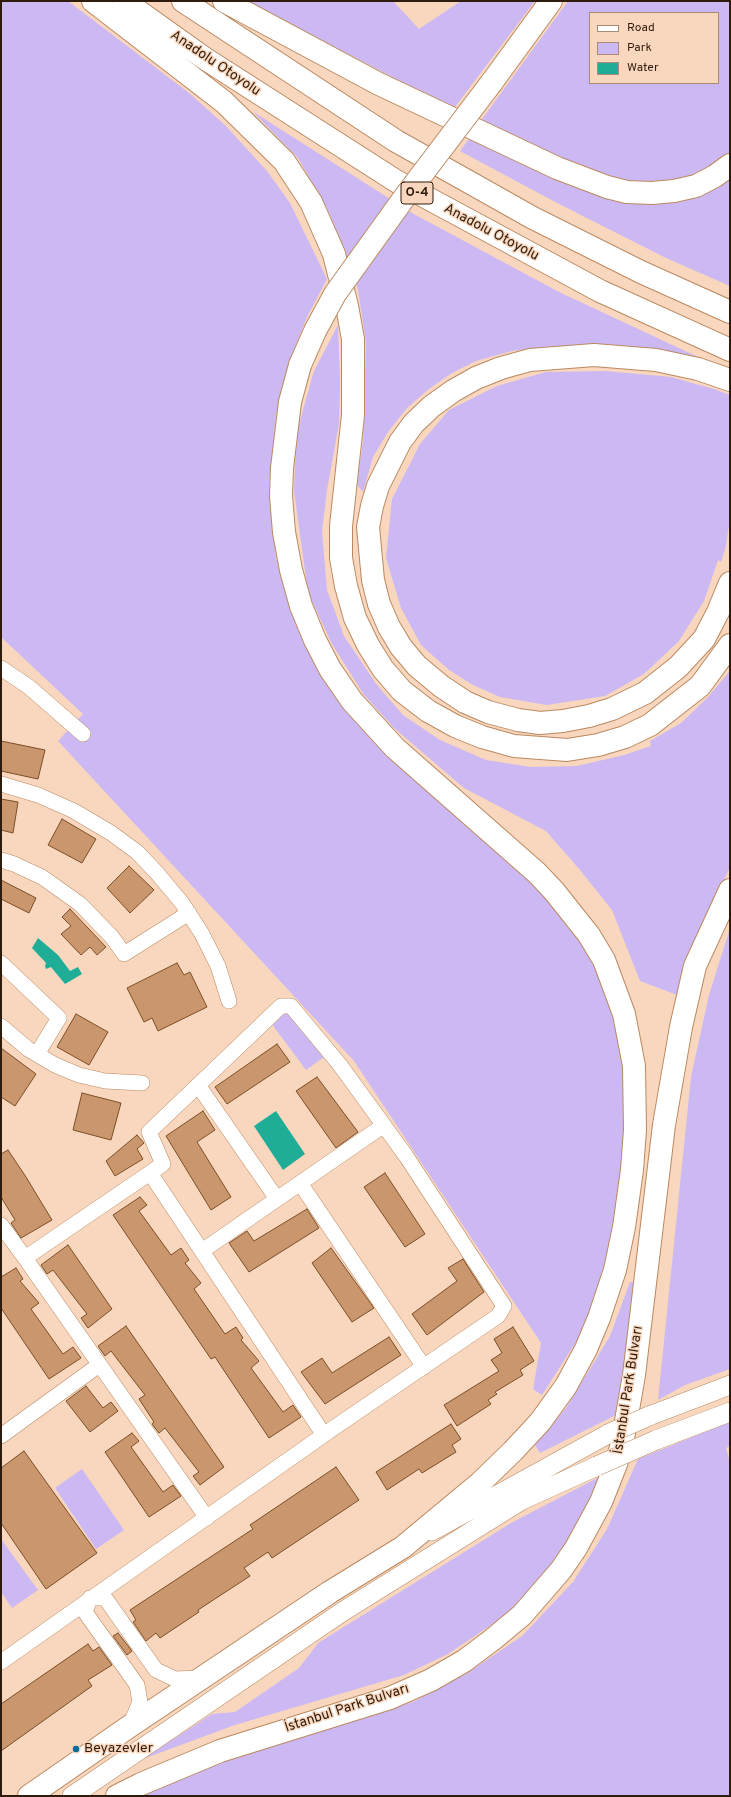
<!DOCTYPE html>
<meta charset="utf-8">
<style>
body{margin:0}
#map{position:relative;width:731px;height:1797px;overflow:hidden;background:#f8d7be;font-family:Overpass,sans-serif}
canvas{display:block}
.frame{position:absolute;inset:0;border:2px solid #2f1b0b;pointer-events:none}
.legend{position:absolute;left:589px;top:12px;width:130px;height:72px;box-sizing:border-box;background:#f8d7be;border:1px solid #a88c76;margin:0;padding:5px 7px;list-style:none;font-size:12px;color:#2f1b0b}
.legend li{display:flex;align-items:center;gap:8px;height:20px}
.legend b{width:20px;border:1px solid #a88c76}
</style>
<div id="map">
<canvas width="731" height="1797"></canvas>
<div class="frame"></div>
<ul class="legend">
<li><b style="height:5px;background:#fff"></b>Road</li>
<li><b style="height:11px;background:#ccb9f4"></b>Park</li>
<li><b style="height:11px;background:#1fad97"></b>Water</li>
</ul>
</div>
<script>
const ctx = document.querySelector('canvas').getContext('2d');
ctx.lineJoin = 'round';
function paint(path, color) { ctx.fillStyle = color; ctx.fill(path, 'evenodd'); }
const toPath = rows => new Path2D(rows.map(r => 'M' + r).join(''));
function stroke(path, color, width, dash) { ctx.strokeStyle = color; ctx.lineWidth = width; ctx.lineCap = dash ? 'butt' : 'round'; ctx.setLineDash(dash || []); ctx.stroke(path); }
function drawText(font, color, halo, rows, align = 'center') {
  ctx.font = font + ' Overpass,sans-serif'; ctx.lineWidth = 3; ctx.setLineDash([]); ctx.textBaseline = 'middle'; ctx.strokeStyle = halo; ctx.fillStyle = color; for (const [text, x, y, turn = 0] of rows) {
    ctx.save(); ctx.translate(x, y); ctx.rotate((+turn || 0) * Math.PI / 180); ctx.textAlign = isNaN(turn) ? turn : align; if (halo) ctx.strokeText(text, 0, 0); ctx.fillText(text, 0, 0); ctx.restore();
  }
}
paint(toPath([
 [1,1,68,1,189,93,225,125,267,171,290,203,327,279,307,317,288,365,276,415,269,484,274,539,276,558,294,615,305,639,553,900,585,943,618,1020,624,1063,626,1140,606,1275,578,1339,542,1395,533,1389,541,1343,354,1061,58,741,83,714,1,637],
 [247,1,393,1,419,29,461,1,535,1,455,107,396,79],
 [568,1,730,1,730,152,719,163,688,182,640,186,611,181,480,122],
 [590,13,718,13,718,83,590,83],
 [252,111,412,213,559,292,711,363,657,349,604,344,544,347,512,351,476,361,452,373,429,389,407,408,388,432,373,457,363,492,357,485,363,441,366,343,358,290,344,248,327,208,298,158],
 [471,136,594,191,730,177,730,286,666,258,559,204,460,151],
 [338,325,340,383,339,424,327,490,322,531,327,590,344,636,377,685,403,715,440,740,486,760,531,767,577,766,624,755,651,746,650,741,681,723,707,698,730,671,730,867,707,917,677,995,640,981,612,910,580,870,546,831,464,788,394,728,364,695,332,644,308,593,294,491,296,435,314,371],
 [606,371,671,377,714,389,730,395,730,518,726,546,721,562,718,560,704,601,679,641,644,674,605,696,547,705,500,697,473,685,449,670,421,645,401,608,386,558,392,499,420,444,449,410,497,386,546,372],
 [730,928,730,1369,685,1385,658,1400,691,1077,709,995],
 [291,1009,327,1055,306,1070,271,1023],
 [630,1282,640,1282,618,1414,540,1453,535,1445,566,1408,610,1336],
 [730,1422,730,1446,726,1448,730,1463,730,1796,143,1796,196,1768,291,1738,413,1702,466,1674,522,1636,573,1582,607,1529,638,1459],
 [82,1469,124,1530,96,1549,55,1488],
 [603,1475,581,1522,550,1566,506,1615,448,1654,404,1675,235,1725,143,1759,212,1714,235,1712,299,1668,318,1643,511,1523],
 [1,1539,38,1590,12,1608,1,1592]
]), '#ccb9f4');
paint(toPath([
 [38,938,58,955,70,971,78,967,82,974,65,984,51,967,46,969,45,966,46,963,32,948],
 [276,1111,305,1154,283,1170,254,1126]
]), '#1fad97');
const building = toPath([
 [1,741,45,750,38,779,1,771,1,741],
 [1,799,18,802,13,833,1,830,1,799],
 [62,819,96,839,82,863,48,845,62,819],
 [129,866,154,890,130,913,107,888,129,866],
 [1,880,36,898,29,913,1,899,1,880],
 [70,909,106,947,97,955,90,947,81,955,61,934,71,926,62,917,70,909],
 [177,963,184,975,190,972,207,1007,158,1031,152,1018,144,1022,127,988,177,963],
 [76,1014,108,1032,89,1065,57,1047,76,1014],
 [277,1044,290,1062,227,1104,215,1087,277,1044],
 [1,1048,36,1074,15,1106,1,1097,1,1048],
 [317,1077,358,1132,336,1148,296,1091,317,1077],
 [82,1093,121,1103,111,1140,73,1130,82,1093],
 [203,1111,215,1130,197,1142,231,1197,211,1210,166,1136,203,1111],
 [137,1135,144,1143,137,1149,143,1159,115,1176,106,1161,137,1135],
 [8,1150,26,1177,52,1220,21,1238,11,1223,15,1220,1,1197,1,1154,8,1150],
 [385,1173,425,1234,405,1247,364,1187,385,1173],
 [140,1197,147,1205,139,1211,171,1255,181,1248,189,1260,185,1263,201,1283,194,1289,225,1334,236,1327,243,1338,241,1340,259,1361,251,1368,283,1412,293,1405,301,1417,269,1438,215,1357,211,1359,113,1215,140,1197],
 [307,1209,319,1228,249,1272,229,1243,247,1231,254,1241,307,1209],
 [68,1245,112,1309,88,1328,81,1318,87,1314,53,1270,47,1274,41,1265,68,1245],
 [331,1248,374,1308,352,1322,312,1263,331,1248],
 [463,1259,484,1292,427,1335,412,1314,457,1281,448,1268,463,1259],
 [16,1268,23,1279,20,1281,39,1303,31,1309,63,1354,73,1347,81,1358,49,1379,1,1308,1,1277,16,1268],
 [126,1326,224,1467,200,1485,193,1476,199,1472,165,1428,159,1433,152,1424,154,1422,139,1399,145,1395,111,1351,105,1356,98,1346,126,1326],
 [513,1327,534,1361,520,1370,523,1375,495,1392,497,1394,488,1400,491,1404,457,1426,444,1405,499,1371,491,1360,502,1353,494,1339,513,1327],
 [389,1337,401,1355,325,1404,301,1372,322,1358,332,1373,389,1337],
 [86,1386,103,1408,111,1402,118,1411,90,1432,66,1401,86,1386],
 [451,1424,461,1439,452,1445,456,1452,422,1473,419,1469,387,1490,376,1472,451,1424],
 [132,1433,139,1441,131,1447,163,1492,173,1485,181,1496,149,1517,105,1452,132,1433],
 [24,1451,97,1553,46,1589,1,1523,1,1468,24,1451],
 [336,1467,359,1500,272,1558,268,1552,244,1568,250,1576,198,1610,199,1612,160,1638,156,1633,146,1641,133,1622,136,1620,130,1610,253,1529,250,1525,336,1467],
 [118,1633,132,1651,127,1655,113,1636,118,1633],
 [88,1644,93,1651,99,1647,112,1665,88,1680,92,1686,1,1751,1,1704,88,1644]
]);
paint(building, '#c9966d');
stroke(building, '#7c4e26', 1);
const minor = toPath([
 [1,668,29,687,83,734],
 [1,784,38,795,74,811,111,833,137,852,157,873,182,903,202,934,218,966,229,1001],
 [1,860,14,864,42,877,80,904,112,937,124,954,189,913],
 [1,963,59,1018,37,1054],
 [1,1026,28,1049,55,1065,79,1075,105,1081,142,1083],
 [198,1085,277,1199],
 [150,1173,324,1435],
 [300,1183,424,1367],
 [1,1225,25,1258,163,1164,149,1132,281,1006,291,1006,340,1065,406,1156,504,1306,498,1316,335,1427,1,1662],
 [202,1251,384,1125],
 [25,1258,207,1518],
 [1,1436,99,1365],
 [130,1726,140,1702,137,1685,85,1612,90,1598,105,1598,156,1670,175,1679,201,1678]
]);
const major = toPath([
 [649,1416,730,1385],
 [656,1440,730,1412],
 [432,1531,608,1434],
 [72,1796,342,1612,522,1500,597,1466]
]);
const highway = toPath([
 [93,1,224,102,284,161,311,202,334,254,347,306,353,339,353,415,341,526,341,558,346,586,355,618,368,645,383,669,402,691,428,711,455,726,482,737,514,746,567,750,598,745,625,737,650,725,700,686,730,645],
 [124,1,204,58,396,181,600,291,730,350],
 [183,1,396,141,533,218,641,272,730,312],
 [224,1,379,84,557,168,607,187,627,192,652,193,674,191,696,186,715,176,730,165],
 [492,82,551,1],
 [730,380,698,369,656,360,594,355,530,360,501,368,476,378,453,391,432,406,414,423,400,442,378,486,372,506,368,527,373,580,379,604,389,627,401,647,417,666,441,686,465,702,488,712,518,720,540,723,563,721,589,716,612,709,645,693,678,667,704,639,718,612,730,583],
 [29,1796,130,1726,330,1592,403,1547,480,1483,513,1451,540,1422,566,1386,586,1349,599,1318,615,1270,624,1227,632,1170,635,1130,634,1066,624,1014,604,960,589,935,554,891,537,873,395,748,352,701,330,669,315,640,301,606,291,570,284,532,281,496,282,468,290,402,300,365],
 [117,1796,141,1784,220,1751,390,1698,431,1680,464,1661,492,1640,522,1615,561,1570,576,1548,601,1502,616,1464,622,1444,634,1375,664,1125,681,1027,695,966,730,890]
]);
stroke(minor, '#bb8960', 16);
stroke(major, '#bb8960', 20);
stroke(highway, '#bb8960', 24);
stroke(minor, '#fff', 15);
stroke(major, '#fff', 19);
stroke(highway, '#fff', 22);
const majorBridge = toPath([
 [608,1434,649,1416],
 [597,1466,656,1440]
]);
const highwayBridge = toPath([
 [300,365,315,331,335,294,404,198,492,82]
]);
stroke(majorBridge, '#bb8960', 20, []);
stroke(highwayBridge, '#bb8960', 24, []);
stroke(majorBridge, '#fff', 19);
stroke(highwayBridge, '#fff', 22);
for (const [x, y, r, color] of [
 [76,1749,4,"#0b6998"]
]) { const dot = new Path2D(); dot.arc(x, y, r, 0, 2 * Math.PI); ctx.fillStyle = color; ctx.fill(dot); stroke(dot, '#f8d7be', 1.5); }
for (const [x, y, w] of [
 [417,193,32]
]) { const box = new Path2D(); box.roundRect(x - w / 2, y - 11, w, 22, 3); ctx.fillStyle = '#f8d7be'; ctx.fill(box); stroke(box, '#2f1b0b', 1); }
drawText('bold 13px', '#2f1b0b', null, [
 ["O-4",417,193]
]);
drawText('14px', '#2f1b0b', '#f8d7be', [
 ["Anadolu Otoyolu",215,64,34],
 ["Anadolu Otoyolu",491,233,28],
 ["İstanbul Park Bulvarı",629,1390,-81],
 ["İstanbul Park Bulvarı",347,1709,-18]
]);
drawText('14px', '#2f1b0b', '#f8d7be', [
 ["Beyazevler",84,1749]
], 'left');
</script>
